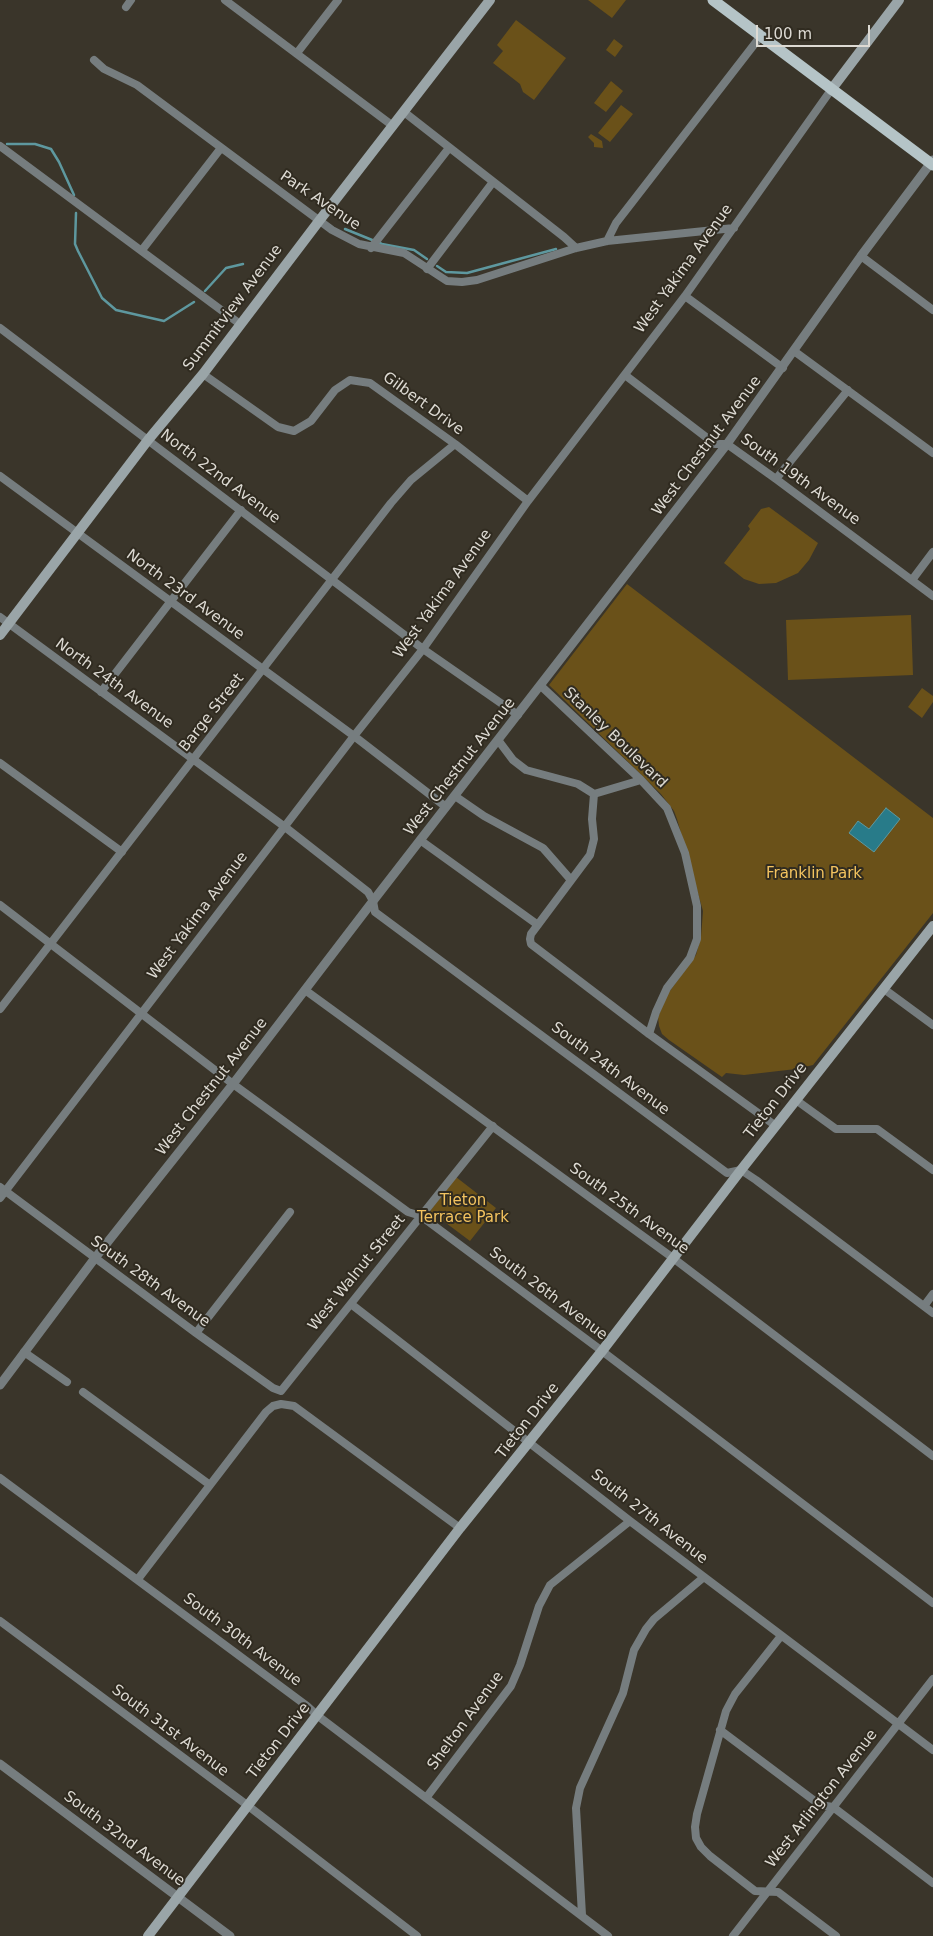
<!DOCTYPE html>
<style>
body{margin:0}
#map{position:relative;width:933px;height:1936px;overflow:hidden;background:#3a352a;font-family:"DejaVu Sans",sans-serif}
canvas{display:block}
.scale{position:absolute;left:756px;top:25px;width:114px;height:22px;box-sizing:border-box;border:2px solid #dddad3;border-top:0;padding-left:6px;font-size:15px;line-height:18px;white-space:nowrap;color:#dddad3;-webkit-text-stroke:4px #302b20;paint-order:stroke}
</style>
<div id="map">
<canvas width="933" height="1936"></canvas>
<div class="scale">100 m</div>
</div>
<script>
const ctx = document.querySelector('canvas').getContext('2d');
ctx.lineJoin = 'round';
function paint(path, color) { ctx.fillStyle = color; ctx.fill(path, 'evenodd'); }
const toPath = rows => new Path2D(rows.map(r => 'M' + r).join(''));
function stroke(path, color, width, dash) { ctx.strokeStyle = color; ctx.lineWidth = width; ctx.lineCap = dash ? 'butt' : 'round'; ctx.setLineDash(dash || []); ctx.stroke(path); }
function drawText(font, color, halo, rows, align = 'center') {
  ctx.font = font + ' "DejaVu Sans",sans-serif'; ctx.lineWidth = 4; ctx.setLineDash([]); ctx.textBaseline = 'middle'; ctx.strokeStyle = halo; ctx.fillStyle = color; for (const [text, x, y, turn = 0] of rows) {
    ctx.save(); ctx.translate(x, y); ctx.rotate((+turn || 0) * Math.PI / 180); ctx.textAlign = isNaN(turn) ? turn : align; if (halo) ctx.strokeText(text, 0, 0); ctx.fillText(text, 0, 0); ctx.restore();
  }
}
paint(toPath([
 [588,0,626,0,612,18],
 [516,20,566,58,534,100,523,92,520,84,493,63,503,51,497,45],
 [614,39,623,46,615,57,606,50],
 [611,81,623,91,606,112,594,103],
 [621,105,633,114,610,142,598,133],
 [591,134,602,141,603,148,594,147,594,143,588,137],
 [769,507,818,543,809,560,798,573,776,583,759,584,744,579,724,563,750,529,748,526,761,509],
 [627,584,933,818,933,913,813,1065,796,1069,744,1075,726,1073,722,1077,669,1040,662,1034,659,1026,658,1017,667,995,696,955,701,937,703,911,677,819,674,811,661,794,549,685],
 [911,615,913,675,788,680,786,620],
 [922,688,933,696,933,702,922,718,908,707],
 [456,1177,496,1208,470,1241,430,1211]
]), '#6a5119');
const water = toPath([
 [886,808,900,819,874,852,849,833,858,821,869,829,886,808]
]);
paint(water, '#287b89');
stroke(water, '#5e989f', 1);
stroke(toPath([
 [7,144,35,144,51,149,59,162,74,195],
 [76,213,75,244,78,251,102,298,116,310,164,321,194,302],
 [345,229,382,244,414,250,427,259],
 [437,266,446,272,467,273,556,249],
 [205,291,226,268,243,264]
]), '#5e989f', 2.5);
stroke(toPath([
 [225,0,393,126],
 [126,7,131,0],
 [297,53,338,0],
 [94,60,104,69,137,85,332,230,359,244,404,253,447,281,462,282,477,280,576,248,607,241,734,228],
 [404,112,564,237,576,248],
 [0,146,240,324],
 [607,241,616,223,760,37],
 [371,248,449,148],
 [142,250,221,148],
 [861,256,933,310],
 [427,269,493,182],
 [685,296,783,368],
 [0,328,423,649,518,715],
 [794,351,933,453],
 [203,374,278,427,294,431,311,421,335,390,350,380,370,383,455,444,528,501],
 [625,375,715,444,727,444,776,479,933,596],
 [0,476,354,736,446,807],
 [776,479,848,390],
 [912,580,933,552],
 [0,617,285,827,368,892,373,901,375,912,727,1173,741,1170,756,1180,933,1313],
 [541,686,641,780,667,808,685,853,697,906,697,939,690,958,667,988,656,1012,649,1034],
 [101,692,241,510],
 [498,740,513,760,526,770,578,784,594,794],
 [0,763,122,852],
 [641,780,594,794,592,819,594,839,590,855,531,934,530,939,531,944,649,1034,776,1126],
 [455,796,484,816,543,848,571,880],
 [420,840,538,925],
 [0,905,233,1084,408,1212,421,1216,602,1351,933,1603],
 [884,989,933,1025],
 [305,990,673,1258,933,1456],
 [0,1009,391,503,411,480,455,444],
 [796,1100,836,1129,877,1129,933,1170],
 [0,1187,196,1333,273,1388,281,1391,493,1126],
 [0,1198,354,736,423,649,528,501,685,296,831,90],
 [351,1304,630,1521,933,1750],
 [924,1306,933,1294],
 [196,1333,290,1212],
 [24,1352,67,1382],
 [83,1392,210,1485],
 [0,1478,307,1706,318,1716,608,1936],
 [138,1579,266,1412,273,1406,281,1404,294,1406,460,1528],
 [0,1621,247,1805,417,1936],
 [781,1636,735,1694,726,1711,697,1814,695,1827,696,1838,701,1847,710,1856,755,1891,778,1892,836,1936],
 [720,1730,820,1805,833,1807,933,1883],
 [426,1798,511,1686,520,1665,539,1606,550,1585,630,1521],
 [582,1915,576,1808,580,1788,623,1693,634,1650,646,1629,654,1619,704,1577],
 [733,1936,933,1679]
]), '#767d7f', 8);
stroke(toPath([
 [0,1385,95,1258,233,1084,373,901,727,444,861,256,933,160],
 [0,1764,230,1936]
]), '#767d7f', 9);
stroke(toPath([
 [831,90,899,0],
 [0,635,148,440,203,374,319,221,490,0],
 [148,1936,460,1528,602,1351,741,1170,933,926]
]), '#9aa5a8', 10);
stroke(toPath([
 [713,0,933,165]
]), '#b5c4c7', 11);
drawText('15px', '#dddad3', '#302b20', [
 ["Park Avenue",320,201,34],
 ["West Yakima Avenue",684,269,-54],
 ["Summitview Avenue",233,308,-53],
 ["Gilbert Drive",423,404,36],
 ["West Chestnut Avenue",707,446,-53],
 ["North 22nd Avenue",220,477,37],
 ["South 19th Avenue",800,480,36],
 ["West Yakima Avenue",443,594,-54],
 ["North 23rd Avenue",185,595,36],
 ["North 24th Avenue",114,684,36],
 ["Barge Street",212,713,-52],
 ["Stanley Boulevard",615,738,44],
 ["West Chestnut Avenue",460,767,-52],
 ["West Yakima Avenue",198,916,-53],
 ["South 24th Avenue",610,1069,37],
 ["West Chestnut Avenue",212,1087,-52],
 ["Tieton Drive",776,1101,-52],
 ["South 25th Avenue",629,1209,36],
 ["West Walnut Street",357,1273,-51],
 ["South 28th Avenue",150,1282,36],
 ["South 26th Avenue",548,1294,37],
 ["Tieton Drive",528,1421,-52],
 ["South 27th Avenue",649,1517,38],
 ["South 30th Avenue",242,1640,37],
 ["Shelton Avenue",466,1721,-54],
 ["South 31st Avenue",170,1731,37],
 ["Tieton Drive",279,1741,-52],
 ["West Arlington Avenue",822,1799,-52],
 ["South 32nd Avenue",124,1839,37]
]);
drawText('15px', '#f3c35f', '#302b20', [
 ["Franklin Park",814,874],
 ["Tieton",463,1201],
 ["Terrace Park",463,1218]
]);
</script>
